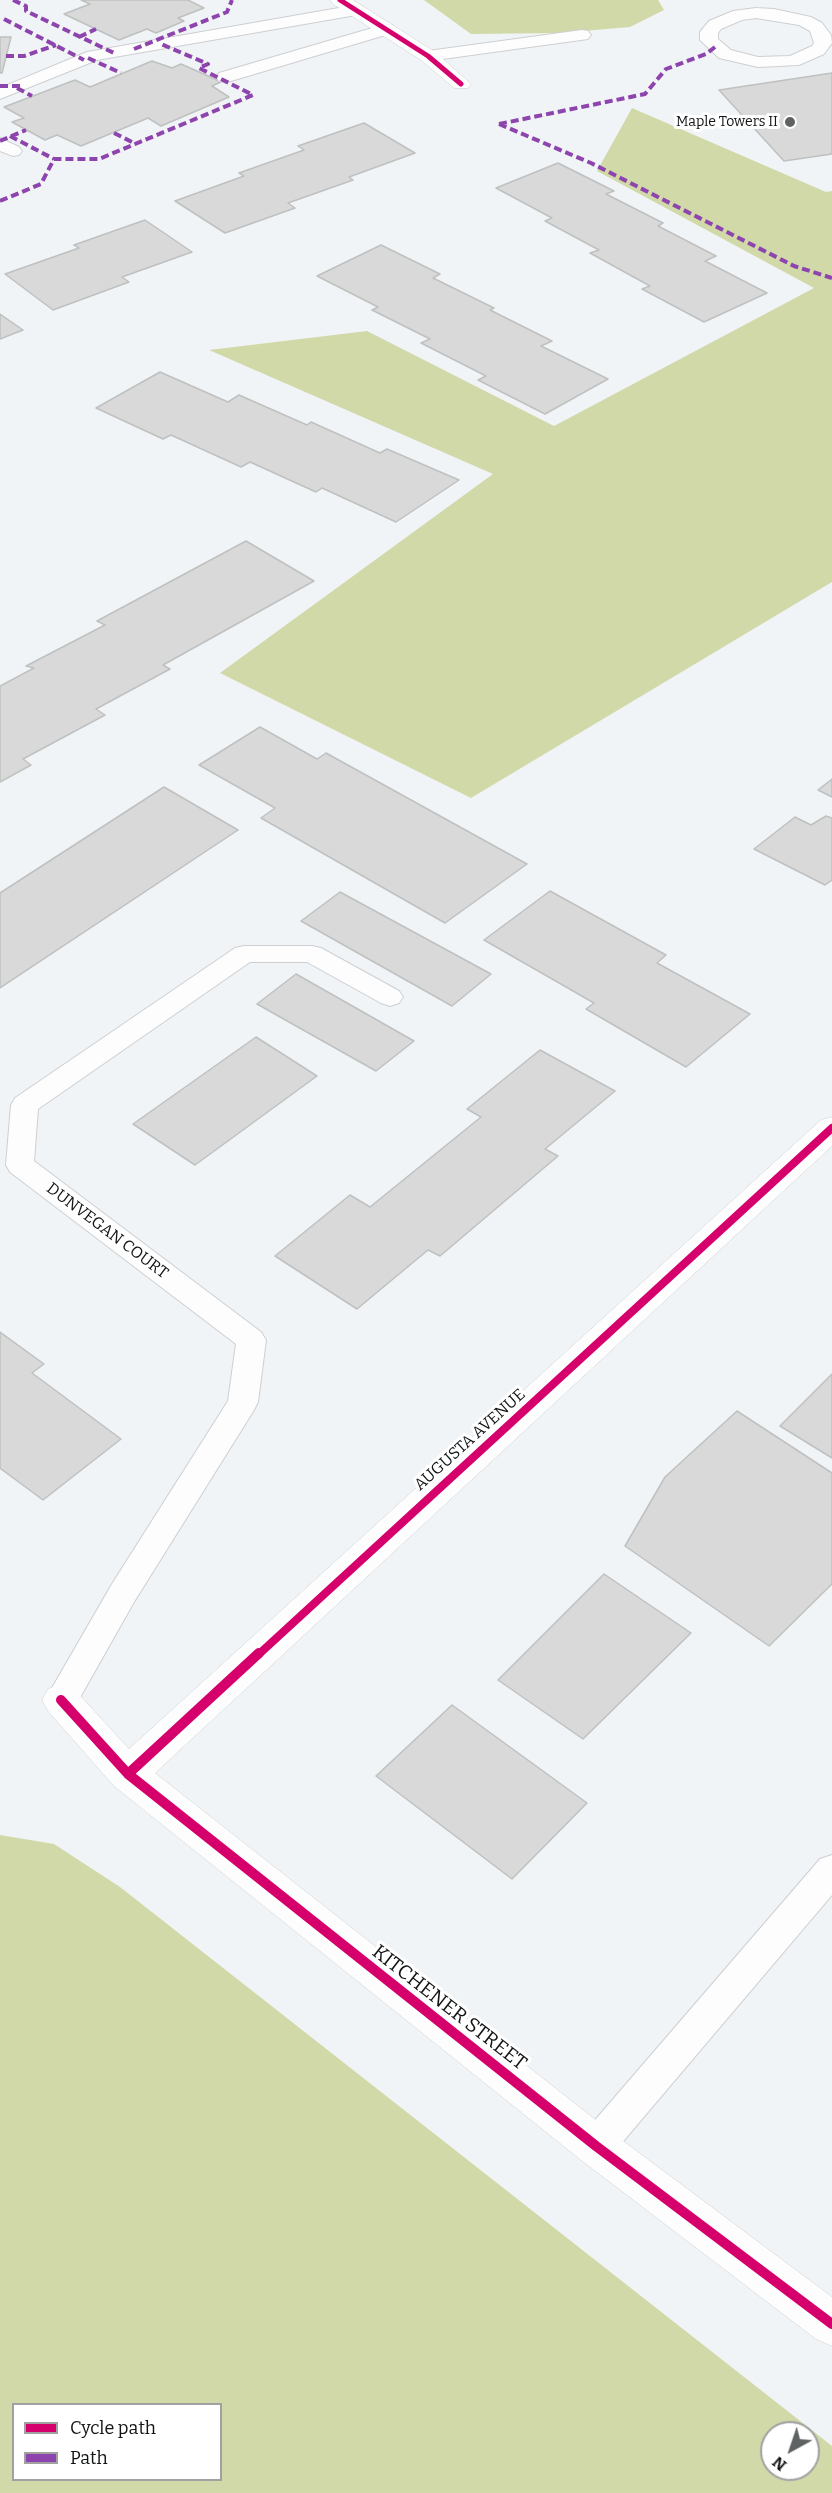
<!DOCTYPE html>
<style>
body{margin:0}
#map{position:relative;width:832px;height:2493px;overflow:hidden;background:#f1f4f7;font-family:Bitter,serif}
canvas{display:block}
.legend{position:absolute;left:12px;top:2403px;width:210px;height:78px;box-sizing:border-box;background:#fff;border:2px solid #a0a1a1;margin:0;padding:8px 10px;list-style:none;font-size:18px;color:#111314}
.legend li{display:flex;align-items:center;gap:12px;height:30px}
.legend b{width:30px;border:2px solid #a0a1a1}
.north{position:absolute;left:760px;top:2421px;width:60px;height:60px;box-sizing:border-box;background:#fff;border:2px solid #a0a1a1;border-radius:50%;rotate:220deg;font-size:16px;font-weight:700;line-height:24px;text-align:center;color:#111314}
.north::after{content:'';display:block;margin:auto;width:21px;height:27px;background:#5f6263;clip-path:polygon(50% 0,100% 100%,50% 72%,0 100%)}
</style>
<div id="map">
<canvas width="832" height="2493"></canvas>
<ul class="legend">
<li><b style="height:8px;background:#d6006c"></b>Cycle path</li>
<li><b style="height:8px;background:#8e44ad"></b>Path</li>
</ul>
<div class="north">N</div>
</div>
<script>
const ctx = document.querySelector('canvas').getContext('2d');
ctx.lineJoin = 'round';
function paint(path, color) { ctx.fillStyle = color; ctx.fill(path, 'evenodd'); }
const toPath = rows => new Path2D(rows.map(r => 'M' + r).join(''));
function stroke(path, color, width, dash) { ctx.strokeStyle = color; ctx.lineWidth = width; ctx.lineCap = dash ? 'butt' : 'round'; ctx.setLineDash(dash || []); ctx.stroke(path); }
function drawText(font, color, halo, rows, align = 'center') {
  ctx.font = font + ' Bitter,serif'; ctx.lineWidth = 6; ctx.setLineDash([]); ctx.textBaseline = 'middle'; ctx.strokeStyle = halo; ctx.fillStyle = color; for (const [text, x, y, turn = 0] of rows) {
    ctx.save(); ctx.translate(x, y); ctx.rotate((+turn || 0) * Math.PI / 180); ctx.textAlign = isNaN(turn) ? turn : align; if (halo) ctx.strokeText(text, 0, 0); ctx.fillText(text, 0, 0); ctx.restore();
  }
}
paint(toPath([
 [424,0,658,0,664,10,630,27,560,33,471,34],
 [632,108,826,192,832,191,832,582,471,798,220,673,493,474,209,350,367,331,554,426,814,288,597,171],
 [0,1835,54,1844,120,1887,832,2446,832,2493,0,2493],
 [220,2404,220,2480,14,2480,14,2404],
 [772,2433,808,2433,808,2469,772,2469]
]), '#d1d9a9');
const building = toPath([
 [81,0,188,0,204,8,178,18,184,21,156,33,147,29,119,40,64,14,90,4,81,0],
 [0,37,11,37,2,73,0,73,0,37],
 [152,61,172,68,181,64,206,75,221,82,212,86,229,97,161,126,148,118,81,146,57,135,45,140,12,122,24,118,4,107,75,80,90,87,152,61],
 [832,73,832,154,784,161,719,90,832,73],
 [364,123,415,153,349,177,353,180,288,203,295,208,225,233,175,201,244,176,239,173,304,150,298,146,364,123],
 [558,163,614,191,606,194,663,223,658,226,716,256,705,261,767,293,704,322,642,289,650,286,590,253,599,250,545,221,552,218,496,188,558,163],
 [145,220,192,252,122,277,129,282,53,310,5,274,79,248,74,245,145,220],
 [381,245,440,274,433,278,494,308,490,310,552,341,541,346,608,379,545,414,478,380,486,376,421,343,430,339,372,310,378,307,317,276,381,245],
 [0,314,23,330,0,339,0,314],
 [160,372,228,402,239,395,307,425,311,422,380,453,387,449,459,480,396,522,322,488,316,492,250,462,241,467,171,435,163,439,96,408,160,372],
 [246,541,314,581,163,665,170,669,96,709,105,715,23,759,31,765,0,782,0,686,34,668,26,666,105,625,97,621,246,541],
 [260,727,317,759,326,753,527,864,445,923,261,818,275,808,199,765,260,727],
 [832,779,832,797,818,790,832,779],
 [164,787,238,830,0,988,0,893,164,787],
 [826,816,832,818,832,880,825,885,754,849,795,817,811,825,826,816],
 [550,891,666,955,657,963,750,1014,686,1067,586,1009,594,1003,484,940,550,891],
 [340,892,491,974,452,1006,301,921,340,892],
 [296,974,414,1041,376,1071,257,1004,296,974],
 [256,1037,317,1076,195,1165,133,1124,256,1037],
 [540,1050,615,1091,545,1149,558,1156,440,1256,428,1250,357,1309,275,1256,350,1195,370,1207,481,1117,467,1109,540,1050],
 [0,1332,44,1364,32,1373,121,1439,43,1500,0,1468,0,1332],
 [832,1374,832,1458,780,1426,832,1374],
 [737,1411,832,1473,832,1584,769,1646,625,1546,665,1477,737,1411],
 [604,1574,691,1633,583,1739,498,1680,604,1574],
 [452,1705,587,1803,512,1879,376,1776,452,1705]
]);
paint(building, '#d9d9d9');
stroke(building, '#bfc0c0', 1.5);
const service = toPath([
 [356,5,362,6,364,10,362,14,97,60,0,99,0,88,87,52,356,5],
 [756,8,774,9,811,17,822,23,831,35,832,43,824,54,799,65,758,67,719,58,700,40,700,32,709,21,733,11,756,8],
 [756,18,799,25,810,31,814,43,812,46,790,56,758,57,731,50,718,39,718,33,721,29,742,20,756,18],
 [386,24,392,25,395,29,392,33,231,81,225,82,219,81,216,77,219,73,386,24],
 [582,30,588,31,591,35,588,39,428,61,422,60,419,56,422,52,428,51,582,30],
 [0,138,19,147,22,151,19,155,13,156,0,151,0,138],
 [244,946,312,946,321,948,399,991,403,997,399,1003,390,1006,381,1003,307,962,250,962,38,1109,34,1161,261,1332,266,1340,258,1402,254,1410,134,1602,73,1710,61,1714,49,1710,45,1700,112,1584,228,1401,236,1344,10,1172,6,1165,11,1105,15,1098,235,948,244,946],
 [832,1855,832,1895,609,2158,596,2163,583,2158,578,2146,583,2134,820,1859,832,1855]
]);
const minor = toPath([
 [330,0,353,0,435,52,471,84,468,88,454,88,421,60,333,4,330,0],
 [832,1117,832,1146,155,1773,611,2132,832,2297,832,2346,816,2339,581,2160,114,1786,48,1711,42,1700,48,1689,61,1684,74,1689,129,1749,821,1120,832,1117]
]);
stroke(service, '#cdcfd1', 2);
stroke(minor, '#cdcfd1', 1);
paint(service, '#fdfdfe');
paint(minor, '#fdfdfe');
stroke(toPath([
 [13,0,26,6,26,11,114,53],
 [4,19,84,60],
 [79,37,96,29],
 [134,49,227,12,232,0],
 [6,56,24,56,56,45],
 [88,58,121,73],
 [0,86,21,86],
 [17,88,32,96],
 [499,124,591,163,794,266,832,278],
 [499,124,645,94,666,69,706,54,715,47],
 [114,133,136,144],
 [10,136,54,159],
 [0,141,26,130],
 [0,201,41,184,54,159,99,159,253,95,199,68,208,64,161,44]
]), '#8e44ad', 4, [8, 4]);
stroke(toPath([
 [340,0,428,56,461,84]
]), '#d6006c', 5);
stroke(toPath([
 [258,1655,832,1128]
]), '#d6006c', 8);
stroke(toPath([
 [61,1700,128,1774,596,2146,832,2324],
 [128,1774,259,1653]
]), '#d6006c', 10);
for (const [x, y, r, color] of [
 [790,122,6,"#5f6263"]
]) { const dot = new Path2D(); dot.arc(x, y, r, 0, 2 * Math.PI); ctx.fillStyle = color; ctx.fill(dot); stroke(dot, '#fff', 2); }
drawText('14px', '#111314', '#fff', [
 ["Maple Towers II",778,122]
], 'right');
drawText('16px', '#111314', '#fff', [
 ["DUNVEGAN COURT",107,1231,37],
 ["AUGUSTA AVENUE",470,1440,-42]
]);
drawText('20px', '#111314', '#fff', [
 ["KITCHENER STREET",449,2008,38]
]);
</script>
